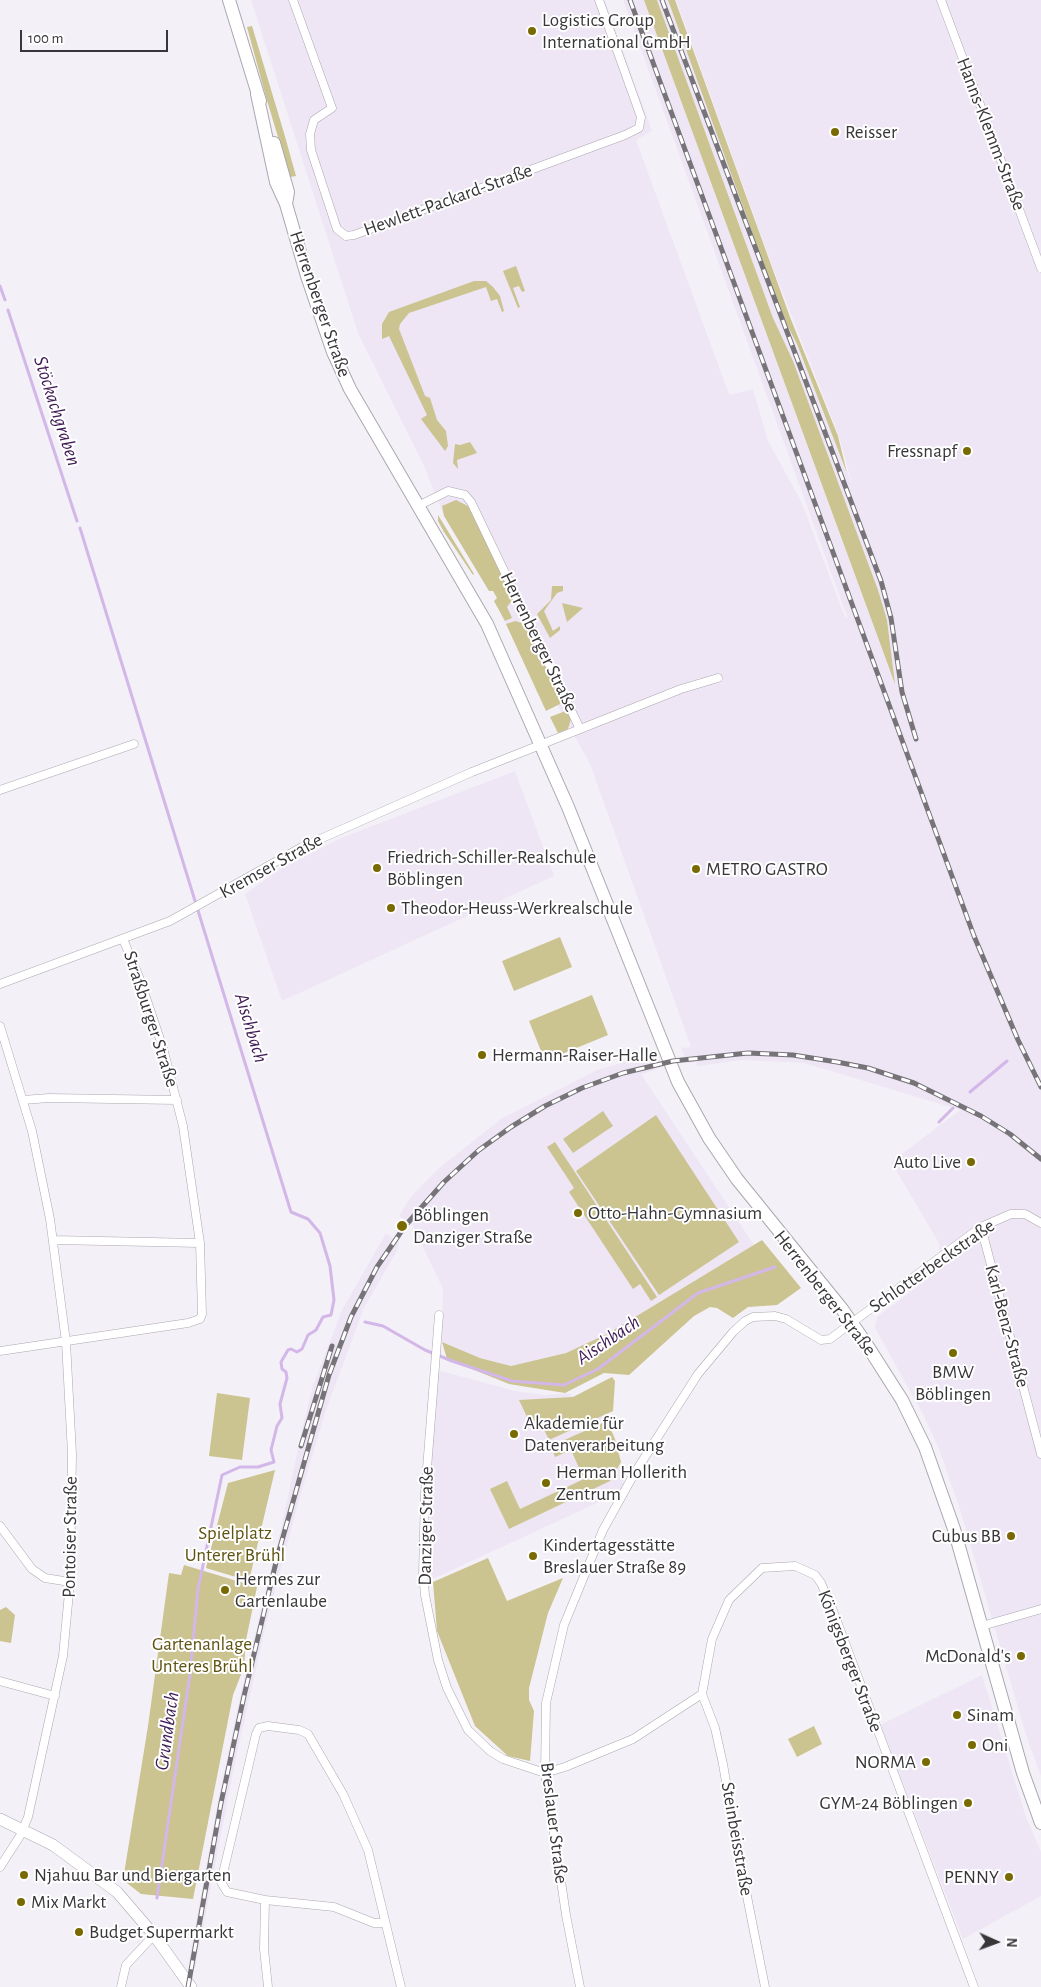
<!DOCTYPE html>
<meta charset="utf-8">
<style>
body{margin:0}
#map{position:relative;width:1041px;height:1987px;overflow:hidden;background:#f4f0f7;font-family:"Alegreya Sans",sans-serif}
canvas{display:block}
.north{position:absolute;left:971px;top:1917px;width:50px;height:50px;-webkit-text-stroke:4px #fff;paint-order:stroke;rotate:92deg;font-size:14px;font-weight:700;line-height:20px;text-align:center;color:#383639}
.north::after{content:'';display:block;margin:auto;width:18px;height:22px;background:#383639;clip-path:polygon(50% 0,100% 100%,50% 72%,0 100%)}
.scale{position:absolute;left:20px;top:30px;width:148px;height:22px;box-sizing:border-box;border:2px solid #383639;border-top:0;padding-left:6px;font-size:15px;line-height:18px;white-space:nowrap;color:#383639;-webkit-text-stroke:4px #fff;paint-order:stroke}
</style>
<div id="map">
<canvas width="1041" height="1987"></canvas>
<div class="north">N</div>
<div class="scale">100 m</div>
</div>
<script>
const ctx = document.querySelector('canvas').getContext('2d');
ctx.lineJoin = 'round';
function paint(path, color) { ctx.fillStyle = color; ctx.fill(path, 'evenodd'); }
const toPath = rows => new Path2D(rows.map(r => 'M' + r).join(''));
function stroke(path, color, width, dash) { ctx.strokeStyle = color; ctx.lineWidth = width; ctx.lineCap = dash ? 'butt' : 'round'; ctx.setLineDash(dash || []); ctx.stroke(path); }
function drawText(font, color, halo, rows, align = 'center') {
  ctx.font = font + ' "Alegreya Sans",sans-serif'; ctx.lineWidth = 4; ctx.setLineDash([]); ctx.textBaseline = 'middle'; ctx.strokeStyle = halo; ctx.fillStyle = color; for (const [text, x, y, turn = 0] of rows) {
    ctx.save(); ctx.translate(x, y); ctx.rotate((+turn || 0) * Math.PI / 180); ctx.textAlign = isNaN(turn) ? turn : align; if (halo) ctx.strokeText(text, 0, 0); ctx.fillText(text, 0, 0); ctx.restore();
  }
}
paint(toPath([
 [251,0,605,0,652,131,636,140,727,389,730,395,753,389,768,441,801,501,845,617,848,619,623,0,644,0,894,682,887,620,793,361,773,318,657,0,668,0,783,317,797,344,852,484,839,436,773,268,676,0,1041,0,1041,1776,1027,1738,959,1506,939,1449,924,1416,875,1328,877,1317,942,1268,939,1243,891,1162,960,1110,804,1063,742,1060,697,1066,696,1062,687,1063,681,1048,691,1047,590,764,553,697,517,645,494,601,497,598,493,591,489,591,444,516,424,466,358,333],
 [515,771,554,876,282,1001,245,894,279,870,341,838],
 [650,1054,656,1070,641,1074,754,1245,607,1334,566,1353,511,1366,480,1358,442,1342,443,1289,413,1226,399,1216,410,1198,438,1169,501,1119,595,1071],
 [386,1233,399,1243,398,1249,364,1308,326,1410,297,1507,266,1624,235,1762,195,1969,189,1961,219,1796,242,1688,281,1529,303,1425,313,1386,342,1310],
 [434,1369,515,1391,544,1395,569,1393,597,1411,607,1421,615,1439,625,1490,424,1583],
 [982,1675,1026,1817,1041,1852,1041,1896,963,1939,880,1725]
]), '#eee6f5');
paint(toPath([
 [644,0,657,0,773,318,793,361,878,590,887,620,895,684],
 [668,0,675,0,790,317,838,436,847,473,797,344,783,317],
 [252,26,284,133,296,176,290,177,266,97,247,27],
 [516,266,525,291,522,292,519,286,513,288,520,307,518,308,503,271],
 [474,281,486,281,493,287,500,296,504,311,502,312,497,299,491,301,486,287,409,313,400,324,399,329,425,396,430,398,437,420,446,431,448,446,445,451,421,419,427,415,389,336,382,339,382,324,389,312],
 [470,442,477,453,457,460,458,469,453,463,455,444,460,445],
 [456,500,468,506,481,532,513,599,507,607,512,618,505,621,494,601,497,598,493,591,489,591,444,516,442,506],
 [438,515,474,574,473,575,444,532,438,521],
 [552,586,563,586,563,591,557,593,544,611,553,631,560,626,560,630,550,638,537,614,551,600],
 [562,603,583,608,567,622],
 [515,621,526,624,564,702,546,711,506,624],
 [568,710,571,719,568,729,558,733,550,717],
 [560,937,572,967,514,991,502,961],
 [592,995,608,1035,545,1061,529,1021],
 [603,1111,613,1126,573,1153,563,1139],
 [656,1115,739,1242,659,1295,576,1171],
 [555,1142,657,1297,651,1301,640,1284,633,1289,569,1192,574,1188,547,1147],
 [762,1240,801,1288,777,1305,748,1307,733,1318,717,1308,710,1307,694,1316,629,1375,604,1373,565,1393,509,1384,447,1359,442,1342,480,1358,511,1366,566,1353,607,1334],
 [612,1377,615,1381,613,1411,549,1440,539,1419,530,1423,519,1400,573,1397],
 [217,1393,250,1398,242,1460,209,1456],
 [607,1421,615,1439,621,1462,610,1481,509,1529,490,1489,507,1481,520,1509,584,1479,571,1450,555,1457,551,1446],
 [275,1470,249,1581,206,1568,228,1483],
 [488,1558,507,1601,563,1578,548,1613,529,1688,529,1700,534,1711,530,1761,508,1756,475,1726,437,1631,433,1582],
 [184,1565,257,1587,246,1640,244,1667,233,1695,193,1899,141,1894,123,1880,148,1726,169,1573,181,1575],
 [6,1607,15,1615,11,1643,0,1641,0,1610],
 [814,1726,822,1744,797,1757,788,1739]
]), '#cbc390');
stroke(toPath([
 [0,286,5,300],
 [8,310,77,521],
 [80,528,291,1212,308,1219,320,1233,330,1266,334,1300,331,1315,323,1317,316,1330,308,1335,302,1349,297,1352,291,1349,288,1350,281,1362,282,1369,286,1372,287,1378,280,1404,282,1418,277,1426,271,1450,274,1462,258,1467,240,1467,222,1475,198,1589,190,1674,157,1898],
 [970,1092,1007,1061],
 [939,1122,953,1108],
 [365,1322,383,1326,425,1350,452,1361,512,1381,564,1385,598,1369,698,1293,775,1267]
]), '#d3b7e8', 3);
const street = toPath([
 [293,0,332,108,314,120,310,134,311,150,337,229,346,236,354,235,625,135,639,128,641,117,599,0],
 [941,0,1041,268],
 [418,506,448,491,465,495,471,502,580,729],
 [0,790,134,744],
 [0,984,170,921,302,847,472,772,681,689,718,678],
 [0,1026,32,1131,50,1219,66,1342,72,1454,70,1582,63,1656,28,1817,20,1836,0,1867],
 [23,1100,49,1098,177,1100],
 [981,1227,1041,1454],
 [53,1240,200,1243],
 [439,1315,425,1494,423,1574,425,1595,438,1660,447,1688,468,1730,490,1751,503,1759,545,1773,565,1767,633,1739,702,1694,712,1639,729,1600,762,1568,795,1566,815,1575,821,1583,832,1608,974,1987],
 [0,1351,188,1323,200,1319,202,1314,200,1243,183,1126,163,1048,139,977,123,939],
 [0,1526,32,1569,45,1578,70,1582],
 [982,1626,1041,1609],
 [0,1681,55,1696],
 [702,1694,715,1728,723,1764,735,1836,765,1987],
 [265,1900,227,1892,221,1882,256,1734,259,1728,268,1726,299,1730,308,1734,343,1794,368,1850,401,1987],
 [121,1987,126,1965,154,1935],
 [268,1987,264,1949,265,1900,334,1907,374,1923,385,1923],
 [580,1987,566,1915,545,1773,546,1703,564,1625,603,1530,634,1474,698,1374,733,1332,745,1321,753,1317,775,1316,786,1319,821,1340,830,1339,981,1227,1011,1214,1025,1214,1041,1223]
]);
const secondary = toPath([
 [0,1819,53,1845,117,1892,154,1935,191,1987]
]);
const primary = toPath([
 [229,0,260,101],
 [257,94,276,182,286,204,307,276,333,352,350,389,487,624,568,807,678,1082,709,1138,737,1179,842,1309,865,1342,902,1400,925,1447,954,1529,1023,1773,1041,1823],
 [274,143,288,192,286,204]
]);
stroke(street, '#aba7ae', 9);
stroke(secondary, '#aba7ae', 12);
stroke(primary, '#aba7ae', 14);
stroke(street, '#fff', 8);
stroke(secondary, '#fff', 11);
stroke(primary, '#fff', 12);
const rail = toPath([
 [630,0,974,936,1018,1040,1041,1087],
 [662,0,881,581,891,618,902,692,916,739],
 [301,1446,332,1346],
 [188,1987,221,1803,244,1696,277,1558,329,1375,351,1317,377,1267,405,1226,444,1182,479,1150,511,1127,545,1106,582,1088,623,1073,673,1061,748,1053,793,1055,837,1062,868,1068,914,1083,981,1116,1010,1134,1041,1159]
]);
stroke(rail, '#777479', 5);
stroke(rail, '#fff', 3, [9]);
for (const [x, y, r, color] of [
 [532,31,5,"#786900"],
 [835,132,5,"#786900"],
 [967,451,5,"#786900"],
 [377,868,5,"#786900"],
 [696,869,5,"#786900"],
 [391,908,5,"#786900"],
 [482,1055,5,"#786900"],
 [971,1162,5,"#786900"],
 [578,1213,5,"#786900"],
 [402,1226,6,"#786900"],
 [953,1353,5,"#786900"],
 [514,1434,5,"#786900"],
 [546,1483,5,"#786900"],
 [1011,1536,5,"#786900"],
 [533,1556,5,"#786900"],
 [225,1590,5,"#786900"],
 [1021,1656,5,"#786900"],
 [957,1715,5,"#786900"],
 [972,1745,5,"#786900"],
 [926,1762,5,"#786900"],
 [968,1803,5,"#786900"],
 [24,1875,5,"#786900"],
 [1009,1877,5,"#786900"],
 [21,1902,5,"#786900"],
 [79,1932,5,"#786900"]
]) { const dot = new Path2D(); dot.arc(x, y, r, 0, 2 * Math.PI); ctx.fillStyle = color; ctx.fill(dot); stroke(dot, '#fff', 2); }
drawText('19px', '#383639', '#fff', [
 ["Logistics Group",542,20],
 ["International GmbH",542,42],
 ["Reisser",845,132],
 ["Fressnapf",957,451,"right"],
 ["Friedrich-Schiller-Realschule",387,857],
 ["Böblingen",387,879],
 ["METRO GASTRO",706,869],
 ["Theodor-Heuss-Werkrealschule",401,908],
 ["Hermann-Raiser-Halle",492,1055],
 ["Auto Live",961,1162,"right"],
 ["Otto-Hahn-Gymnasium",588,1213],
 ["Böblingen",413,1215],
 ["Danziger Straße",413,1237],
 ["BMW",953,1372,"center"],
 ["Böblingen",953,1394,"center"],
 ["Akademie für",524,1423],
 ["Datenverarbeitung",524,1445],
 ["Herman Hollerith",556,1472],
 ["Zentrum",556,1494],
 ["Cubus BB",1001,1536,"right"],
 ["Kindertagesstätte",543,1545],
 ["Breslauer Straße 89",543,1567],
 ["Hermes zur",235,1579],
 ["Gartenlaube",235,1601],
 ["McDonald's",1011,1656,"right"],
 ["Sinam",967,1715],
 ["Oni",982,1745],
 ["NORMA",916,1762,"right"],
 ["GYM-24 Böblingen",958,1803,"right"],
 ["Njahuu Bar und Biergarten",34,1875],
 ["PENNY",999,1877,"right"],
 ["Mix Markt",31,1902],
 ["Budget Supermarkt",89,1932]
], 'left');
drawText('19px', '#383639', '#fff', [
 ["Hanns-Klemm-Straße",991,134,69],
 ["Hewlett-Packard-Straße",448,200,-20],
 ["Herrenberger Straße",320,304,71],
 ["Herrenberger Straße",539,642,64],
 ["Kremser Straße",271,866,-29],
 ["Straßburger Straße",151,1019,72],
 ["Schlotterbeckstraße",932,1266,-35],
 ["Herrenberger Straße",825,1293,52],
 ["Karl-Benz-Straße",1007,1326,75],
 ["Danziger Straße",426,1526,-89],
 ["Pontoiser Straße",70,1537,-89],
 ["Königsberger Straße",850,1661,69],
 ["Breslauer Straße",554,1823,83],
 ["Steinbeisstraße",737,1839,80]
]);
drawText('19px', '#5e5311', '#fff', [
 ["Spielplatz",235,1533],
 ["Unterer Brühl",235,1555],
 ["Gartenanlage",202,1644],
 ["Unteres Brühl",202,1666]
]);
drawText('italic 20px', '#401c56', '#fff', [
 ["Stöckachgraben",57,411,72],
 ["Aischbach",251,1028,73],
 ["Aischbach",608,1340,-34],
 ["Grundbach",167,1731,-82]
]);
</script>
